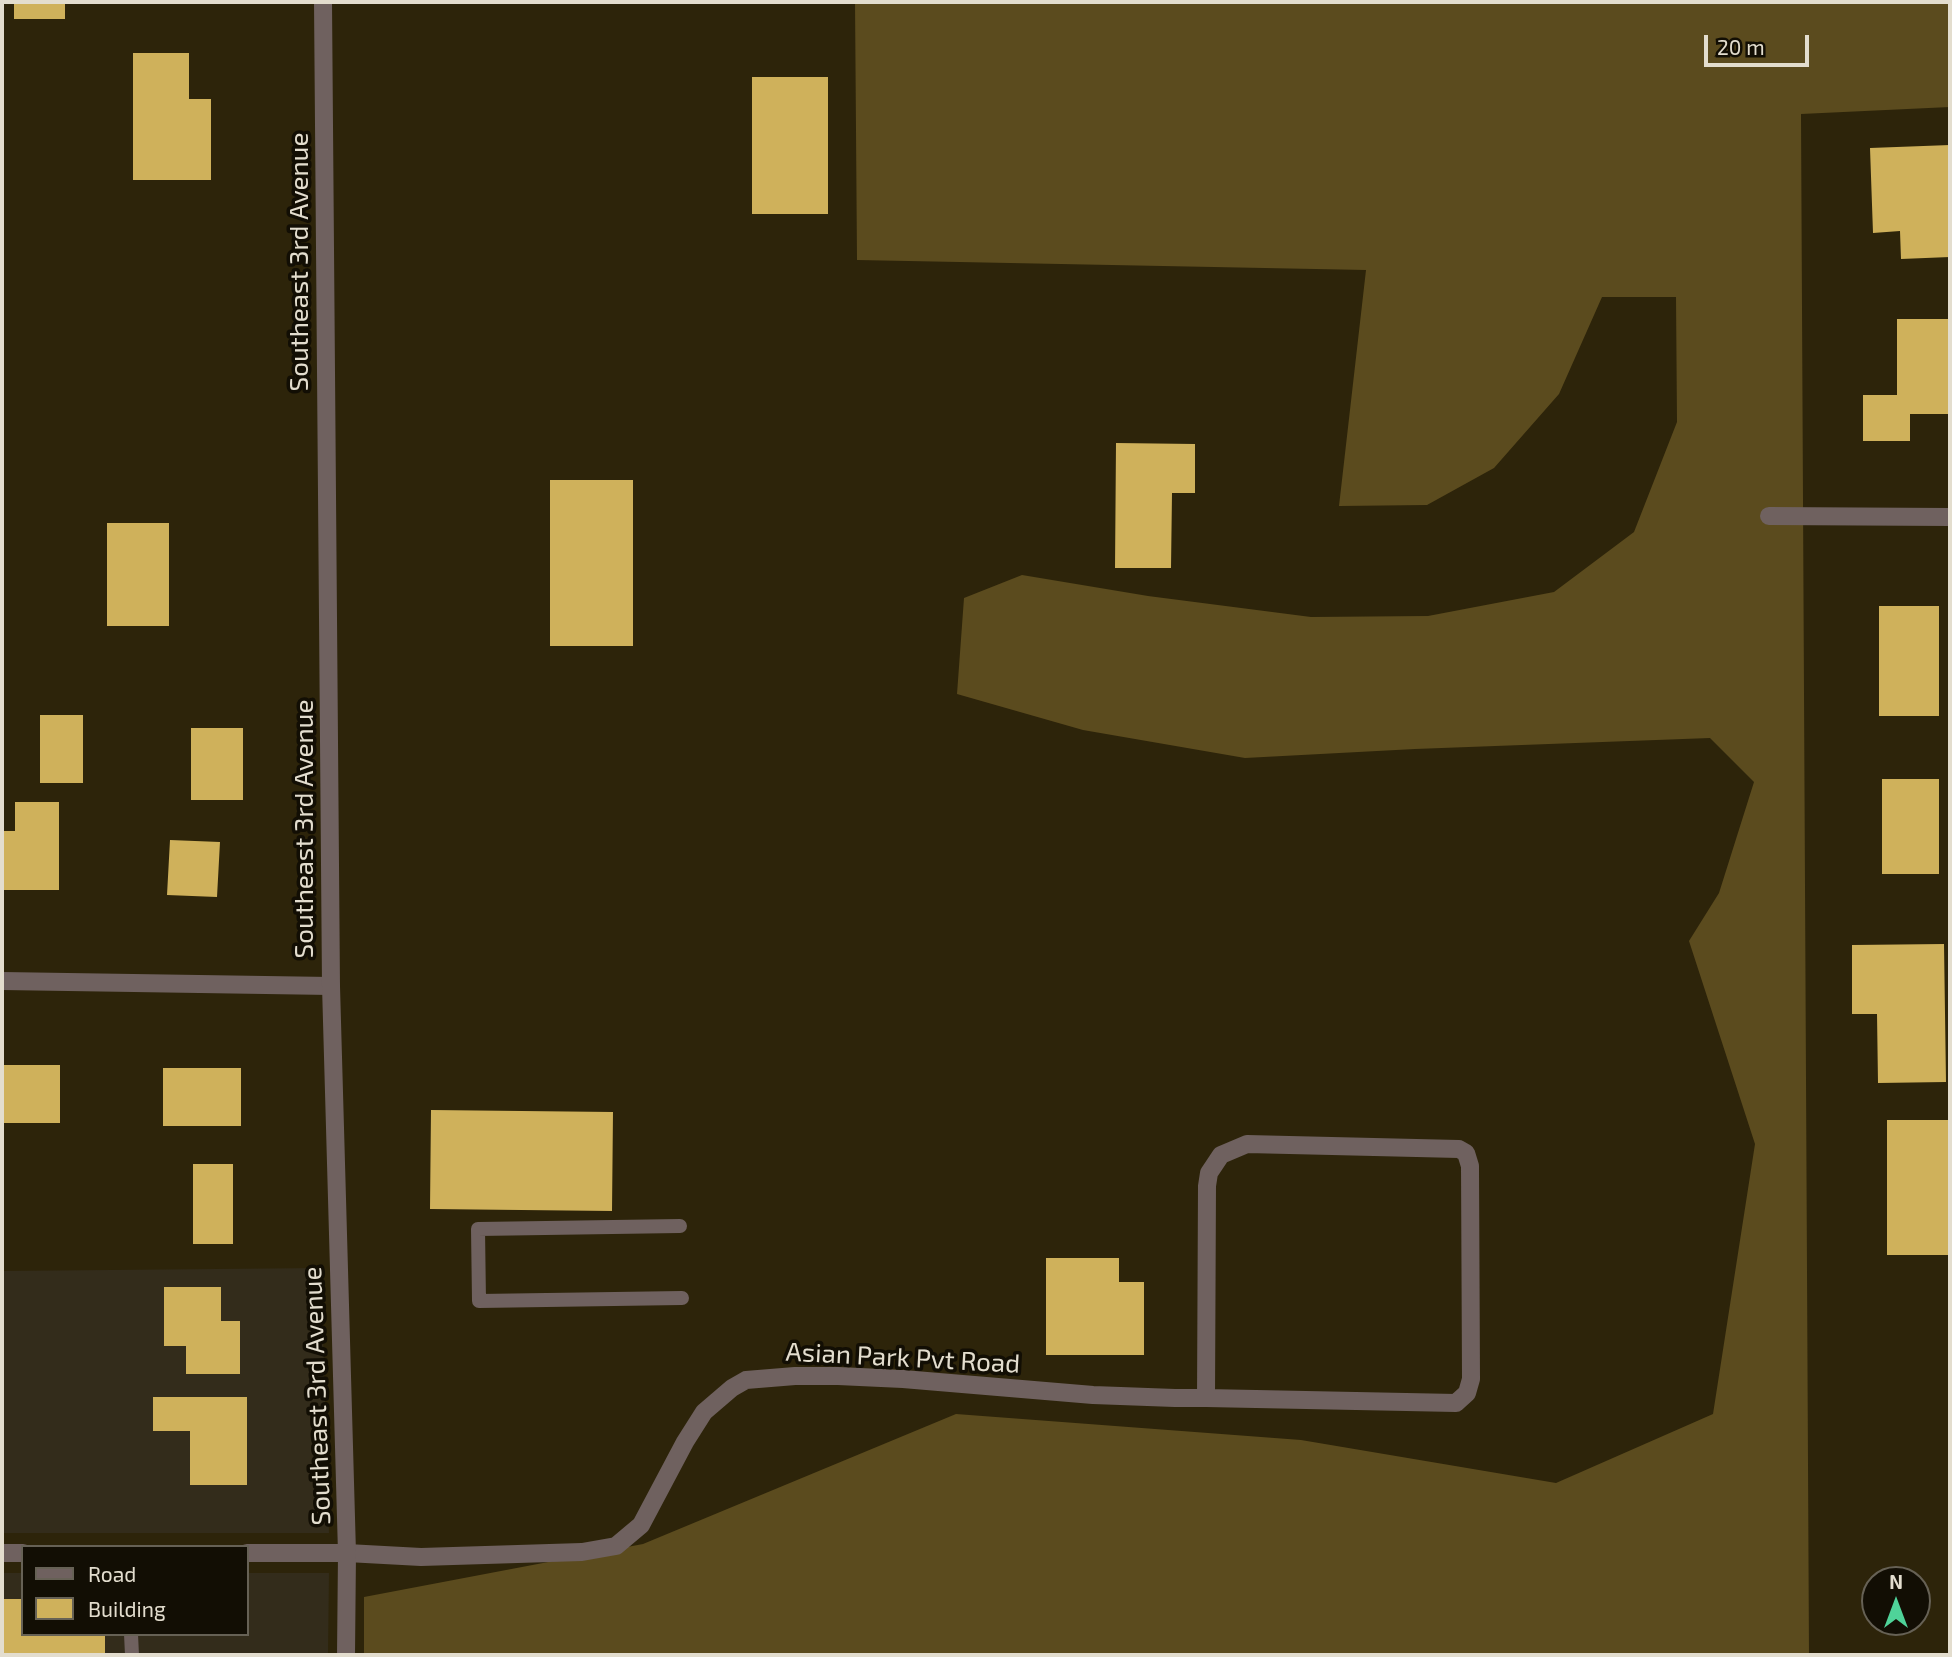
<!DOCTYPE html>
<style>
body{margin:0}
#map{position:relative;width:1952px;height:1657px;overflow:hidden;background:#2d240a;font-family:"Exo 2",sans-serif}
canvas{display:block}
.frame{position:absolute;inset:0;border:4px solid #e3ddce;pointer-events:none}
.legend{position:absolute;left:21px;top:1545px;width:228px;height:91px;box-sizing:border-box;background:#120e04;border:2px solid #666155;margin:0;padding:9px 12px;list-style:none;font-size:21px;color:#e3ddce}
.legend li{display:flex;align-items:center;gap:14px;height:35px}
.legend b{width:35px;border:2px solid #666155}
.north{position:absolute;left:1861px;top:1566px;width:70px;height:70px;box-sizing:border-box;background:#120e04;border:2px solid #666155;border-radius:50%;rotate:0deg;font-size:19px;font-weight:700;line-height:28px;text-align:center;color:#e3ddce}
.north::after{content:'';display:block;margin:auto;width:24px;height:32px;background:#4fd399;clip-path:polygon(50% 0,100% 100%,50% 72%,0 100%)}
.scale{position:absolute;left:1704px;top:35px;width:105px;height:32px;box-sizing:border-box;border:4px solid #e3ddce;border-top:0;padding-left:9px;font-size:21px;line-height:24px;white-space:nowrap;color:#e3ddce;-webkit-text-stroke:5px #120e04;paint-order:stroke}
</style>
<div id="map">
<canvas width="1952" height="1657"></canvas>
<div class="frame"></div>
<ul class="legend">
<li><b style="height:9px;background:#6f615f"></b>Road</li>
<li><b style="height:19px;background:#cfb15b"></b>Building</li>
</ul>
<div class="north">N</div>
<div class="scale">20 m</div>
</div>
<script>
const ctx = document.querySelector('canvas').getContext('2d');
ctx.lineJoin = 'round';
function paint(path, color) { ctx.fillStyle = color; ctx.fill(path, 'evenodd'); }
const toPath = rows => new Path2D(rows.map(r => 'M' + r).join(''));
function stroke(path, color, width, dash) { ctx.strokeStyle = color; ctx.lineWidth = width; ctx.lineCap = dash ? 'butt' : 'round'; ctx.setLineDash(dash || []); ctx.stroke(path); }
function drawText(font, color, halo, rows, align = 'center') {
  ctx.font = font + ' "Exo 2",sans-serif'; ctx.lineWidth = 7; ctx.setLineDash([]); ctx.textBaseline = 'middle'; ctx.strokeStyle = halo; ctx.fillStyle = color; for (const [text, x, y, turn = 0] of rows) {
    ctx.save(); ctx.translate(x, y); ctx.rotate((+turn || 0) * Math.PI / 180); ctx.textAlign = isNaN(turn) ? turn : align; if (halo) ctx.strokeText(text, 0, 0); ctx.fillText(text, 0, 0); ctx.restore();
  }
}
paint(toPath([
 [321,1268,329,1533,2,1533,2,1271],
 [2,1573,23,1573,23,1634,247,1634,247,1573,329,1573,328,1655,2,1655]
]), '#332c1b');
paint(toPath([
 [855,2,1950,2,1950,107,1801,114,1809,1655,364,1655,364,1597,643,1544,956,1414,1301,1440,1556,1483,1713,1414,1755,1144,1689,941,1719,893,1754,782,1710,738,1415,749,1245,758,1083,730,957,694,964,598,1022,575,1148,596,1311,617,1428,616,1554,592,1634,532,1677,422,1676,297,1602,297,1559,394,1494,468,1427,505,1339,506,1366,270,857,260]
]), '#5b4b1e');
paint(toPath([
 [14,2,65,2,65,19,14,19],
 [133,53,189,53,189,99,211,99,211,180,133,180],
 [752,77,828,77,828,214,752,214],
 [1950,145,1950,257,1901,259,1900,231,1873,233,1870,148],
 [1897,319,1950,319,1950,414,1910,414,1910,441,1863,441,1863,395,1897,395],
 [1116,443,1195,444,1195,493,1172,493,1171,568,1115,568],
 [550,480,633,480,633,646,550,646],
 [107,523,169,523,169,626,107,626],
 [1879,606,1939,606,1939,716,1879,716],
 [40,715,83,715,83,783,40,783],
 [191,728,243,728,243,800,191,800],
 [1882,779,1939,779,1939,874,1882,874],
 [15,802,59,802,59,890,2,890,2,831,15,831],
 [170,840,220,842,217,897,167,895],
 [1944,944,1946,1082,1878,1083,1877,1014,1852,1014,1852,945],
 [2,1065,60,1065,60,1123,2,1123],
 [163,1068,241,1068,241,1126,163,1126],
 [431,1110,613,1112,612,1211,430,1209],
 [1887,1120,1949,1120,1949,1255,1887,1255],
 [193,1164,233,1164,233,1244,193,1244],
 [1046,1258,1119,1258,1119,1282,1144,1282,1144,1355,1046,1355],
 [164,1287,221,1287,221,1321,240,1321,240,1374,186,1374,186,1346,164,1346],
 [153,1397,247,1397,247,1485,190,1485,190,1431,153,1431],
 [2,1599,23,1599,23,1634,105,1634,105,1655,2,1655]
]), '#cfb15b');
stroke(toPath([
 [680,1226,478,1229,479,1301,682,1298],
 [131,1634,132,1655]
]), '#6f615f', 14);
stroke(toPath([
 [1769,516,1950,517],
 [2,981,331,986],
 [347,1553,421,1557,582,1552,616,1546,641,1525,685,1442,704,1412,732,1388,746,1380,795,1376,838,1376,903,1379,1093,1395,1175,1398,1206,1398,1456,1403,1467,1393,1471,1379,1470,1166,1466,1153,1459,1149,1247,1144,1221,1155,1209,1173,1207,1186,1206,1398]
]), '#6f615f', 18);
stroke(toPath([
 [323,2,331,986,347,1553,346,1655],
 [2,1553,23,1553],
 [247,1553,347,1553]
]), '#6f615f', 18);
drawText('26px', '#e3ddce', '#120e04', [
 ["Southeast 3rd Avenue",299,262,-90],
 ["Southeast 3rd Avenue",304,829,-90],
 ["Asian Park Pvt Road",903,1358,3],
 ["Southeast 3rd Avenue",317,1396,-92]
]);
</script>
